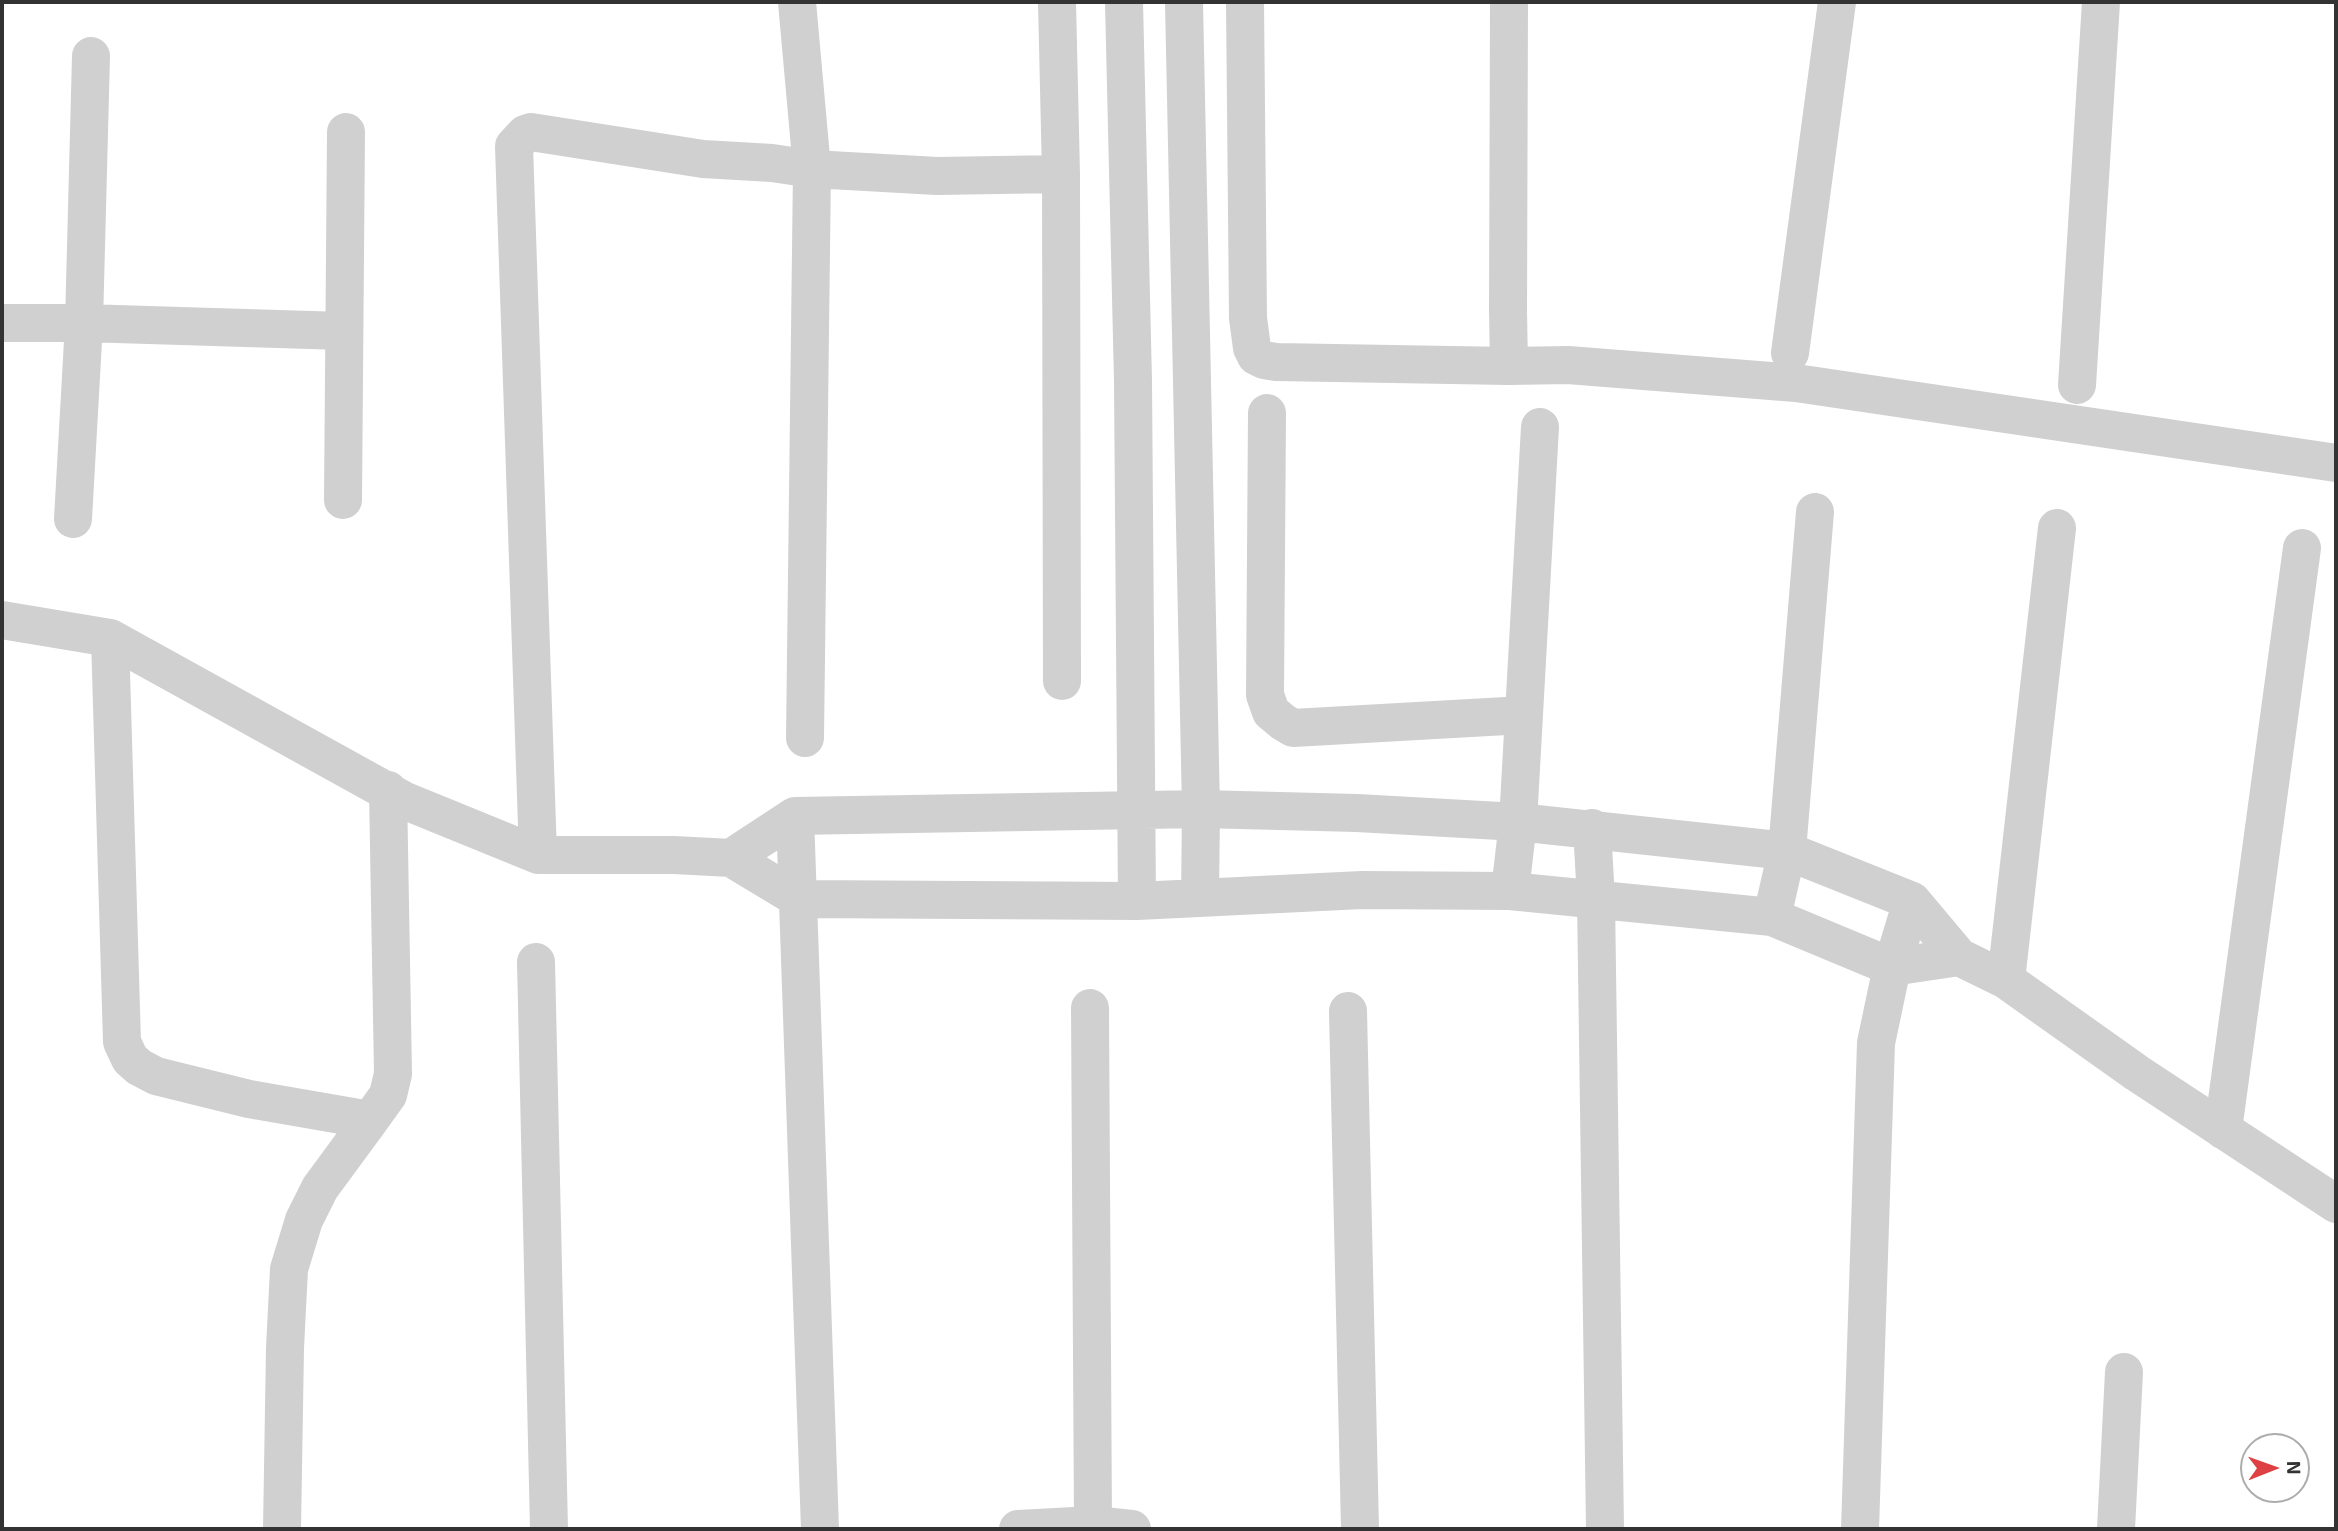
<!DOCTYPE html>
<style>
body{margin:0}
#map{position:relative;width:2338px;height:1531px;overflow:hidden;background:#fff;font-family:"Exo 2",sans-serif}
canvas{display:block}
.frame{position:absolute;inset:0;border:4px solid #333;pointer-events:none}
.north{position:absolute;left:2240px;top:1433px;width:70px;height:70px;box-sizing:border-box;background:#fff;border:2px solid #adadad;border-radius:50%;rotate:89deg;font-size:19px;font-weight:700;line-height:28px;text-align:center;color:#333}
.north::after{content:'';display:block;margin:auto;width:24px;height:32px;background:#dd4143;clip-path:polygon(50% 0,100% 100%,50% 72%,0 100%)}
</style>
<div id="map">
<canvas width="2338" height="1531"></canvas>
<div class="frame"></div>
<div class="north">N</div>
</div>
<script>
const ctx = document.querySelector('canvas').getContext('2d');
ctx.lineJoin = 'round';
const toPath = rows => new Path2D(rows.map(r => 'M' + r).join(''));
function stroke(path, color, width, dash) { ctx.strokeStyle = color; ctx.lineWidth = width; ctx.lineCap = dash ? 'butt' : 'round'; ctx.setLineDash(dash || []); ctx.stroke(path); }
stroke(toPath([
 [1057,2,1061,174,1062,681],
 [1124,2,1133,381,1137,901],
 [1184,2,1201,809,1200,898],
 [1245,2,1248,318,1252,348,1256,356,1264,360,1276,362,1509,366],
 [1509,2,1508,310,1509,366,1568,365,1796,383,2336,463],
 [2,323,84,323,343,331],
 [1790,353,1837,2],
 [2077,385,2101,2],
 [1267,413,1265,695,1271,712,1283,722,1293,728,1524,715],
 [343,500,346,132],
 [73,519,84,323,91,56],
 [2,620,110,638,403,800,538,855,674,855,731,858,799,899,1137,901,1362,890,1510,891,1772,917,1892,967,1959,957],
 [110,638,122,1042,130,1059,139,1067,156,1076,249,1099,370,1120,388,1095,393,1074,388,790],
 [805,738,812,169,937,176,1061,174],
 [795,816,820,1529],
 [1592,828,1596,899,1605,1529],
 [538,855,514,146,525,134,531,132,703,159,772,163,812,169,797,2],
 [731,858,795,816,1201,809,1357,813,1518,822,1787,851,1912,901,1959,957,2006,980,2137,1073,2336,1204],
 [1510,891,1518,822,1540,427],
 [1772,917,1787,851,1815,512],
 [536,962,549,1529],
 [2006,980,2057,528],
 [1090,1008,1093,1525],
 [1348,1011,1360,1529],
 [2223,1130,2302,548],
 [282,1529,285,1348,289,1269,304,1220,320,1188,370,1120],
 [1018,1529,1093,1525,1132,1529],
 [1860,1529,1876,1043,1892,967,1912,901],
 [2116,1529,2124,1372]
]), '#d0d0d0', 38);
</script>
